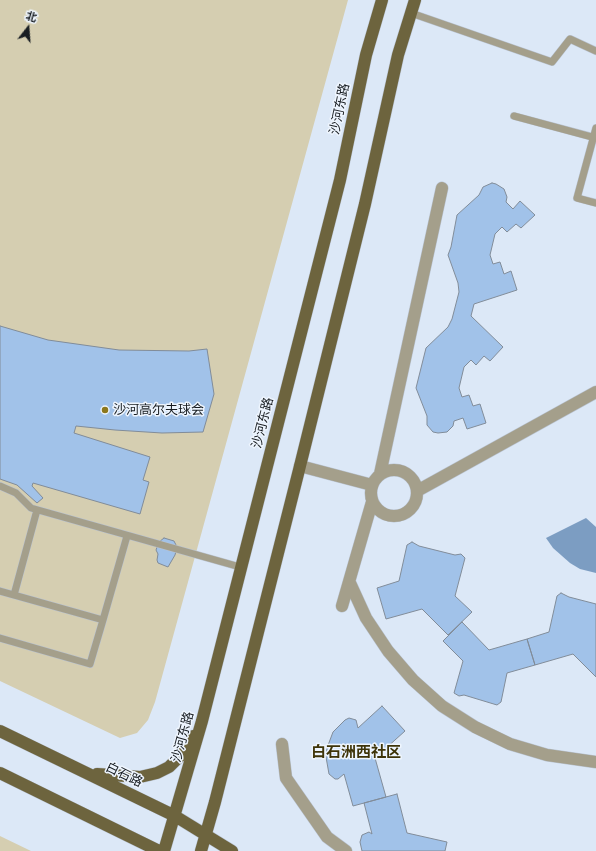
<!DOCTYPE html>
<meta charset="utf-8">
<style>
body{margin:0}
#map{position:relative;width:596px;height:851px;overflow:hidden;background:#dce8f7;font-family:"Libre Baskerville","Noto Sans SC",serif}
canvas{display:block}
.north{position:absolute;left:8px;top:8px;width:40px;height:40px;-webkit-text-stroke:3px #eef5fe;paint-order:stroke;rotate:17deg;font-size:11px;font-weight:700;line-height:16px;text-align:center;color:#181d22}
.north::after{content:'';display:block;margin:auto;width:14px;height:18px;background:#181d22;clip-path:polygon(50% 0,100% 100%,50% 72%,0 100%)}
</style>
<div id="map">
<canvas width="596" height="851"></canvas>
<div class="north">北</div>
</div>
<script>
const ctx = document.querySelector('canvas').getContext('2d');
ctx.lineJoin = 'round';
function paint(path, color) { ctx.fillStyle = color; ctx.fill(path, 'evenodd'); }
const toPath = rows => new Path2D(rows.map(r => 'M' + r).join(''));
function stroke(path, color, width, dash) { ctx.strokeStyle = color; ctx.lineWidth = width; ctx.lineCap = dash ? 'butt' : 'round'; ctx.setLineDash(dash || []); ctx.stroke(path); }
function drawText(font, color, halo, rows, align = 'center') {
  ctx.font = font + ' "Libre Baskerville","Noto Sans SC",serif'; ctx.lineWidth = 3; ctx.setLineDash([]); ctx.textBaseline = 'middle'; ctx.strokeStyle = halo; ctx.fillStyle = color; for (const [text, x, y, turn = 0] of rows) {
    ctx.save(); ctx.translate(x, y); ctx.rotate((+turn || 0) * Math.PI / 180); ctx.textAlign = isNaN(turn) ? turn : align; if (halo) ctx.strokeText(text, 0, 0); ctx.fillText(text, 0, 0); ctx.restore();
  }
}
paint(toPath([
 [0,0,348,0,155,702,148,720,137,733,120,738,0,681],
 [0,836,31,851,0,851]
]), '#d5ceb1');
paint(toPath([
 [586,518,596,527,596,573,580,569,570,563,553,548,546,538]
]), '#7c9dc2');
const building = toPath([
 [492,183,496,184,504,189,507,197,506,202,513,209,520,201,535,215,521,228,516,224,507,232,502,227,495,234,490,255,493,264,500,262,504,274,511,271,517,290,474,304,471,316,503,347,490,361,484,356,476,365,471,360,464,367,459,388,462,397,469,395,473,406,480,404,486,423,467,429,463,418,454,421,453,426,447,432,438,433,433,432,427,425,427,416,416,388,426,348,448,327,452,319,459,292,458,283,448,255,451,247,457,215,479,195,483,187,492,183],
 [0,326,48,340,119,350,189,351,207,349,214,394,203,432,162,433,115,430,76,426,74,433,150,457,143,480,149,482,140,514,33,483,32,486,43,498,37,503,17,485,0,479,0,326],
 [164,538,174,541,177,547,175,555,168,567,158,563,157,560,158,554,156,550,159,542,164,538],
 [412,542,419,546,455,555,461,554,465,558,455,596,472,612,448,635,422,609,386,619,377,588,399,581,407,545,412,542],
 [561,593,569,597,596,604,596,677,573,654,535,665,527,639,549,632,557,596,561,593],
 [462,622,489,650,527,639,535,665,507,673,501,702,497,705,464,695,459,696,454,693,463,661,443,641,462,622],
 [382,706,405,731,375,758,386,797,353,806,344,774,338,779,335,779,329,774,326,757,327,748,333,732,345,720,349,718,356,720,358,728,382,706],
 [397,794,407,833,447,842,445,851,362,851,360,842,362,835,369,832,372,834,364,803,397,794]
]);
paint(building, '#a1c2e9');
stroke(building, '#818c99', 1);
const lane = toPath([
 [411,13,552,62,570,39,596,51],
 [514,116,596,138],
 [596,128,577,198,596,203],
 [0,486,16,493,31,508,240,567],
 [0,591,103,620,127,536],
 [14,595,37,510],
 [0,638,90,664,103,620]
]);
const street = toPath([
 [300,466,372,485],
 '371 493a23 23 0 1 1 46 0a23 23 0 1 1-46 0Z',
 [380,474,442,188],
 [417,491,596,392],
 [350,583,366,618,388,651,413,680,442,706,475,727,510,744,547,755,596,762],
 [342,606,372,502],
 [282,744,286,778,327,837,346,851]
]);
const primary = toPath([
 [0,731,175,816,232,851],
 [0,773,159,851],
 [97,774,140,777,157,773,169,767,180,756,193,736],
 [164,851,202,721,340,180,366,55,382,0],
 [201,851,215,802,300,466,365,204,398,55,415,0]
]);
stroke(lane, '#b9c3d1', 8);
stroke(street, '#b9c3d1', 13);
stroke(primary, '#b9c3d1', 13);
stroke(lane, '#a49f8b', 7);
stroke(street, '#a49f8b', 12);
stroke(primary, '#6d643e', 12);
for (const [x, y, r, color] of [
 [105,410,4,"#8c771c"]
]) { const dot = new Path2D(); dot.arc(x, y, r, 0, 2 * Math.PI); ctx.fillStyle = color; ctx.fill(dot); stroke(dot, '#eef5fe', 1.5); }
drawText('13px', '#181d22', '#eef5fe', [
 ["沙河东路",340,109,-78],
 ["沙河东路",263,423,-76],
 ["沙河东路",183,737,-75],
 ["白石路",124,775,26]
]);
drawText('13px', '#181d22', '#eef5fe', [
 ["沙河高尔夫球会",113,410]
], 'left');
drawText('bold 15px', '#3e3409', '#eef5fe', [
 ["白石洲西社区",356,753]
]);
</script>
